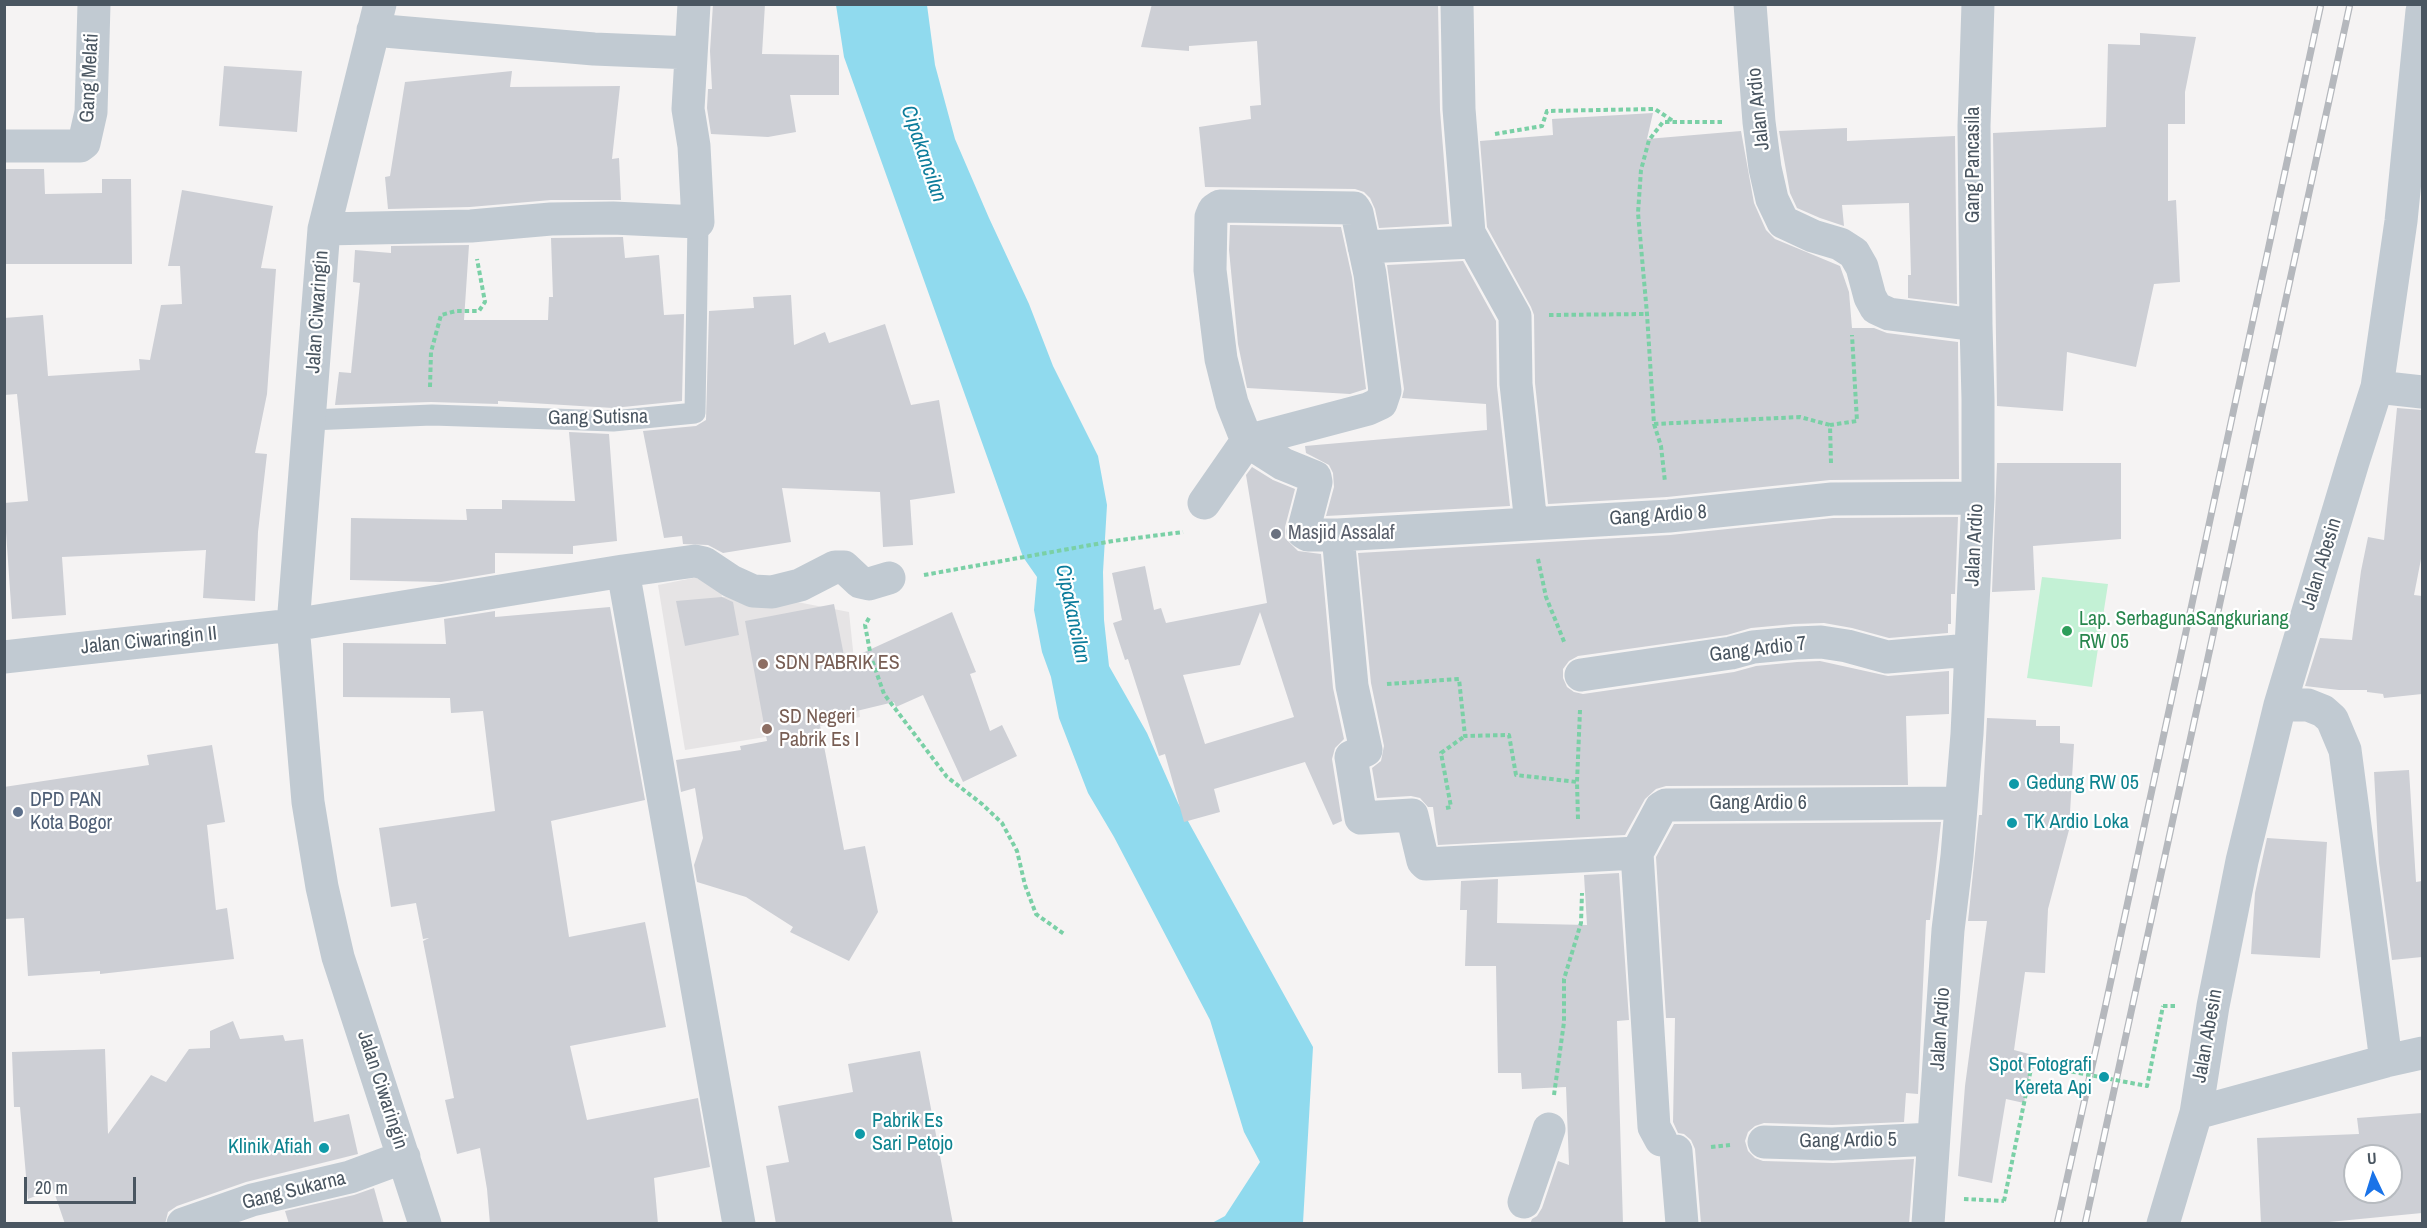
<!DOCTYPE html>
<style>
body{margin:0}
#map{position:relative;width:2427px;height:1228px;overflow:hidden;background:#f5f3f3;font-family:"Archivo Narrow",sans-serif}
canvas{display:block}
.frame{position:absolute;inset:0;border:6px solid #4a5661;pointer-events:none}
.north{position:absolute;left:2343px;top:1144px;width:60px;height:60px;box-sizing:border-box;background:#fff;border:2px solid #b7bbc0;border-radius:50%;rotate:356deg;font-size:16px;font-weight:700;line-height:24px;text-align:center;color:#4a5661}
.north::after{content:'';display:block;margin:auto;width:21px;height:27px;background:#1a73e8;clip-path:polygon(50% 0,100% 100%,50% 72%,0 100%)}
.scale{position:absolute;left:24px;top:1177px;width:112px;height:27px;box-sizing:border-box;border:3px solid #4a5661;border-top:0;padding-left:8px;font-size:18px;line-height:21px;white-space:nowrap;color:#4a5661;-webkit-text-stroke:4px #fff;paint-order:stroke}
</style>
<div id="map">
<canvas width="2427" height="1228"></canvas>
<div class="frame"></div>
<div class="north">U</div>
<div class="scale">20 m</div>
</div>
<script>
const ctx = document.querySelector('canvas').getContext('2d');
ctx.lineJoin = 'round';
function paint(path, color) { ctx.fillStyle = color; ctx.fill(path, 'evenodd'); }
const toPath = rows => new Path2D(rows.map(r => 'M' + r).join(''));
function stroke(path, color, width, dash) { ctx.strokeStyle = color; ctx.lineWidth = width; ctx.lineCap = dash ? 'butt' : 'round'; ctx.setLineDash(dash || []); ctx.stroke(path); }
function drawText(font, color, halo, rows, align = 'center') {
  ctx.font = font + ' "Archivo Narrow",sans-serif'; ctx.lineWidth = 4.5; ctx.setLineDash([]); ctx.textBaseline = 'middle'; ctx.strokeStyle = halo; ctx.fillStyle = color; for (const [text, x, y, turn = 0] of rows) {
    ctx.save(); ctx.translate(x, y); ctx.rotate((+turn || 0) * Math.PI / 180); ctx.textAlign = isNaN(turn) ? turn : align; if (halo) ctx.strokeText(text, 0, 0); ctx.fillText(text, 0, 0); ctx.restore();
  }
}
paint(toPath([
 [718,573,722,597,745,592,849,612,860,717,790,733,685,750,658,585]
]), '#e6e4e5');
paint(toPath([
 [2042,577,2108,584,2092,687,2027,678]
]), '#c3f1d5');
paint(toPath([
 [836,5,927,5,935,65,955,139,989,218,1029,304,1053,366,1098,456,1107,505,1103,572,1104,620,1109,666,1147,733,1178,803,1313,1047,1303,1223,1212,1223,1225,1216,1260,1162,1244,1132,1210,1020,1114,837,1088,793,1059,718,1051,677,1042,652,1034,610,1037,577,1023,557,844,57]
]), '#90daee');
paint(toPath([
 [713,4,765,4,762,54,839,55,839,95,790,95,796,132,768,137,711,134,707,108,708,89,712,89,710,51],
 [1152,4,1438,4,1440,110,1449,224,1379,228,1375,209,1370,198,1364,192,1355,189,1205,187,1199,127,1251,119,1250,106,1261,105,1257,41,1189,46,1189,51,1141,47],
 [2140,33,2196,37,2185,92,2185,124,2168,124,2168,201,2176,200,2180,282,2154,284,2136,367,2067,352,2063,411,1997,406,1993,133,2106,127,2108,44,2140,45],
 [224,66,302,71,297,132,219,126],
 [512,71,510,87,620,86,612,159,619,158,621,200,551,200,470,207,388,209,385,177,390,176,405,82],
 [1653,113,1647,139,1741,131,1754,203,1766,230,1775,239,1840,266,1849,292,1852,328,1874,328,1887,333,1958,342,1959,479,1830,480,1667,497,1548,504,1535,383,1534,315,1531,307,1487,227,1480,141,1553,135,1552,119],
 [1847,128,1847,141,1955,136,1957,304,1908,298,1908,275,1911,275,1909,203,1842,205,1844,226,1820,218,1797,208,1790,193,1779,131],
 [4,169,44,169,45,194,102,193,102,179,131,179,132,264,4,264],
 [182,190,273,206,261,268,276,269,267,394,255,453,267,454,258,532,255,601,203,598,206,550,62,557,66,615,12,619,4,503,28,501,17,394,4,395,4,318,43,315,48,376,140,370,139,359,150,360,161,305,182,304,180,266,168,266],
 [1230,225,1341,227,1352,277,1366,389,1350,394,1247,388,1238,344,1229,250],
 [623,237,625,258,659,255,664,315,684,314,682,401,613,408,498,401,498,404,431,402,335,405,339,372,351,373,360,283,353,282,355,250,391,253,391,246,469,245,464,320,548,320,549,297,553,297,551,238],
 [1463,261,1496,321,1497,386,1510,506,1326,516,1334,487,1333,473,1329,465,1306,453,1305,446,1487,430,1486,404,1402,398,1404,389,1387,265],
 [791,295,794,345,825,332,829,343,885,324,911,405,939,400,955,493,910,500,913,545,883,547,880,492,782,488,791,542,723,553,708,545,683,544,682,536,664,538,643,431,696,426,706,420,709,311,754,308,753,297],
 [2397,408,2422,410,2422,554,2414,595,2422,596,2422,694,2384,698,2383,694,2367,692,2367,690,2339,690,2305,686,2320,638,2352,640,2361,571,2368,537,2384,540],
 [569,432,609,434,617,541,573,546,573,554,495,553,495,573,441,582,350,580,351,518,467,520,466,509,502,509,502,500,575,501],
 [1997,463,2121,463,2121,539,2033,546,2035,590,1992,592],
 [1252,467,1273,480,1295,489,1285,527,1285,538,1298,551,1321,554,1333,688,1344,739,1335,748,1332,759,1342,821,1333,825,1305,762,1214,789,1220,812,1184,822,1165,754,1159,756,1128,659,1125,660,1113,623,1122,620,1112,573,1145,566,1154,610,1161,608,1166,623,1267,603,1246,475],
 [1260,612,1294,717,1205,744,1183,675,1240,665],
 [1958,517,1955,594,1951,594,1951,624,1948,624,1948,633,1889,638,1852,628,1824,623,1794,624,1751,628,1727,635,1578,656,1569,661,1563,669,1563,678,1567,687,1574,692,1583,694,1734,672,1756,666,1797,662,1820,661,1888,676,1949,671,1949,714,1906,716,1908,785,1666,786,1656,789,1645,799,1625,835,1438,845,1433,807,1428,807,1420,798,1411,796,1377,798,1372,768,1381,761,1384,746,1371,683,1358,553,1670,535,1833,518],
 [722,597,733,602,739,635,685,646,676,601],
 [834,604,845,661,952,612,976,672,970,674,990,731,1002,725,1017,756,963,782,923,695,896,707,894,702,819,720,844,850,865,846,878,912,849,961,790,932,793,927,746,897,697,882,694,865,703,838,695,788,681,792,676,760,741,750,740,746,767,741,745,621],
 [610,607,645,800,551,821,569,937,645,922,666,1027,570,1046,587,1120,698,1098,710,1167,654,1178,658,1224,490,1224,487,1189,480,1148,457,1154,445,1100,454,1098,423,941,429,938,423,939,416,903,391,907,379,828,495,811,483,711,451,713,450,698,343,697,343,643,446,644,444,619,495,611,495,617],
 [1987,718,2036,720,2036,726,2060,726,2060,743,2074,744,2069,830,2048,909,2045,973,2025,972,2014,1050,2033,1055,2024,1103,2006,1099,1992,1183,1958,1176,1965,1086,1987,921,1968,921,1979,815,1982,815],
 [212,745,225,822,207,825,216,910,227,908,234,959,100,974,100,971,28,976,24,918,4,919,4,787,149,765,147,755],
 [2409,770,2416,882,2422,881,2422,957,2392,960,2379,863,2374,772],
 [1941,822,1930,920,1926,920,1918,1094,1906,1093,1904,1122,1832,1125,1764,1123,1755,1126,1748,1132,1745,1141,1748,1151,1755,1158,1763,1161,1833,1163,1914,1159,1909,1224,1701,1224,1695,1149,1691,1140,1684,1134,1678,1133,1673,1122,1675,1018,1666,1018,1656,857,1674,824],
 [2267,838,2327,842,2320,958,2251,954,2255,893],
 [1619,873,1629,1020,1617,1021,1623,1224,1530,1224,1532,1219,1537,1216,1542,1208,1558,1161,1569,1165,1566,1087,1522,1089,1521,1073,1498,1073,1496,966,1465,966,1467,910,1460,910,1461,881,1498,879,1497,923,1587,925,1584,875],
 [233,1021,240,1039,283,1035,285,1041,303,1039,314,1122,349,1114,358,1154,246,1182,177,1206,168,1212,165,1224,65,1224,53,1189,28,1199,20,1107,14,1107,12,1052,105,1049,108,1134,151,1075,166,1082,189,1049,210,1048,210,1031],
 [920,1051,953,1224,776,1224,766,1166,789,1162,778,1106,853,1092,848,1064],
 [2422,1113,2422,1213,2308,1224,2261,1224,2257,1138,2359,1134,2357,1118],
 [2355,1156,2391,1156,2391,1192,2355,1192],
 [374,1188,384,1224,289,1224,285,1211,354,1195]
]), '#cdcfd5');
stroke(toPath([
 [1722,122,1663,122,1649,140,1641,170,1638,213,1647,314,1654,424,1800,417,1830,425],
 [1495,134,1542,126,1547,111,1655,109,1673,121],
 [1549,315,1647,314],
 [430,387,431,352,441,315,456,311,479,311,485,302,477,259],
 [1654,424,1661,446,1665,482],
 [1831,463,1830,425,1857,421,1852,335],
 [1538,559,1546,597,1565,644],
 [924,575,1113,541,1183,532],
 [869,618,865,625,871,657,884,694,947,777,982,804,1002,823,1017,851,1025,885,1036,914,1064,934],
 [1387,684,1459,679,1465,736,1509,735,1516,775,1577,782],
 [1446,808,1451,807,1441,753,1465,736],
 [1578,819,1577,782,1580,710],
 [2163,1006,2177,1006],
 [1554,1095,1564,1022,1564,979,1581,923,1582,893],
 [1711,1147,1730,1145],
 [1964,1199,2004,1201]
]), '#7ad0a6', 4, [4.5, 3]);
stroke(toPath([
 [310,420,432,415,613,421,695,413,698,222]
]), '#c1cad2', 21);
stroke(toPath([
 [380,4,324,229,293,625,308,802,322,887,338,957,425,1224],
 [1457,4,1459,109,1469,233,1515,316,1516,384,1531,524],
 [1750,4,1759,122,1765,168,1772,199,1783,222,1813,236,1840,244,1854,253,1862,267,1870,297,1876,308,1889,314,1976,325,1978,399,1978,498,1967,734,1957,856,1948,930,1928,1224],
 [373,30,594,49,691,53],
 [4,146,80,146,84,143,91,112,94,4],
 [324,229,471,226,551,219,613,218,698,222,694,146,688,109,694,4],
 [1364,247,1473,242],
 [1976,325,1974,126,1978,4],
 [2377,387,2422,392],
 [1204,503,1247,441,1368,409,1381,403,1385,391,1370,274,1357,213,1354,208,1220,206,1214,210,1211,217,1210,270,1221,359,1232,403,1247,441,1283,464,1315,477,1316,482,1303,532,1308,535,1338,535,1352,686,1366,750,1351,757,1361,818,1412,815,1423,861,1426,864,1637,853,1661,808,1666,805,1961,803],
 [1338,535,1669,516,1832,499,1978,498],
 [623,571,695,561,704,563,731,581,753,591,772,592,800,585,835,567,844,567,860,582,869,584,889,578],
 [4,657,293,625,623,571,739,1224],
 [1581,675,1731,653,1753,647,1796,643,1821,642,1847,646,1887,657,1970,650],
 [2280,705,2308,705,2323,711,2332,719,2345,750,2386,1061],
 [1637,853,1654,1127,1661,1140],
 [2196,1113,2386,1061,2422,1053],
 [1764,1142,1832,1144,1933,1139],
 [1676,1151,1682,1224],
 [1524,1202,1549,1129],
 [183,1224,252,1200,350,1177,404,1157],
 [2163,1224,2196,1113,2213,1006,2242,861,2280,705,2353,462,2377,387,2401,221,2422,11]
]), '#c1cad2', 33);
const rail = toPath([
 [2057,1224,2105,1008,2321,4],
 [2085,1224,2350,4]
]);
stroke(rail, '#b5b8bd', 7);
stroke(rail, '#fff', 4.5, [14]);
stroke(toPath([
 [2004,1201,2032,1064,2147,1086,2163,1006]
]), '#7ad0a6', 4, [4.5, 3]);
for (const [x, y, r, color] of [
 [1276,534,6,"#6b7280"],
 [2067,631,6,"#2e9e5b"],
 [763,664,6,"#8d6e63"],
 [767,729,6,"#8d6e63"],
 [2014,784,6,"#0f9aa8"],
 [18,812,6,"#5c6f8a"],
 [2012,823,6,"#0f9aa8"],
 [2104,1077,6,"#0f9aa8"],
 [860,1134,6,"#0f9aa8"],
 [324,1148,6,"#0f9aa8"]
]) { const dot = new Path2D(); dot.arc(x, y, r, 0, 2 * Math.PI); ctx.fillStyle = color; ctx.fill(dot); stroke(dot, '#fff', 2); }
drawText('20px', '#4a5661', '#fff', [
 ["Gang Melati",90,78,-87],
 ["Jalan Ardio",1759,109,-96],
 ["Gang Pancasila",1974,165,-90],
 ["Jalan Ciwaringin",318,312,-86],
 ["Gang Sutisna",598,418,-1],
 ["Gang Ardio 8",1658,516,-4],
 ["Jalan Ardio",1975,545,-87],
 ["Jalan Abesin",2322,564,-73],
 ["Jalan Ciwaringin II",149,641,-6],
 ["Gang Ardio 7",1758,650,-7],
 ["Gang Ardio 6",1758,804],
 ["Jalan Ardio",1941,1029,-86],
 ["Jalan Abesin",2208,1036,-80],
 ["Jalan Ciwaringin",382,1090,72],
 ["Gang Ardio 5",1848,1141,-1],
 ["Gang Sukarna",294,1191,-14]
]);
drawText('20px', '#5b616d', '#fff', [
 ["Masjid Assalaf",1288,534]
], 'left');
drawText('20px', '#27864d', '#fff', [
 ["Lap. SerbagunaSangkuriang",2079,620],
 ["RW 05",2079,643]
], 'left');
drawText('20px', '#785e54', '#fff', [
 ["SDN PABRIK ES",775,664],
 ["SD Negeri",779,718],
 ["Pabrik Es I",779,741]
], 'left');
drawText('20px', '#0d838f', '#fff', [
 ["Gedung RW 05",2026,784],
 ["TK Ardio Loka",2024,823],
 ["Spot Fotografi",2092,1066,"right"],
 ["Kereta Api",2092,1089,"right"],
 ["Pabrik Es",872,1122],
 ["Sari Petojo",872,1145],
 ["Klinik Afiah",312,1148,"right"]
], 'left');
drawText('20px', '#4e5e75', '#fff', [
 ["DPD PAN",30,801],
 ["Kota Bogor",30,824]
], 'left');
drawText('italic 21px', '#0c7c9b', '#fff', [
 ["Cipakancilan",923,154,71],
 ["Cipakancilan",1072,614,78]
]);
</script>
